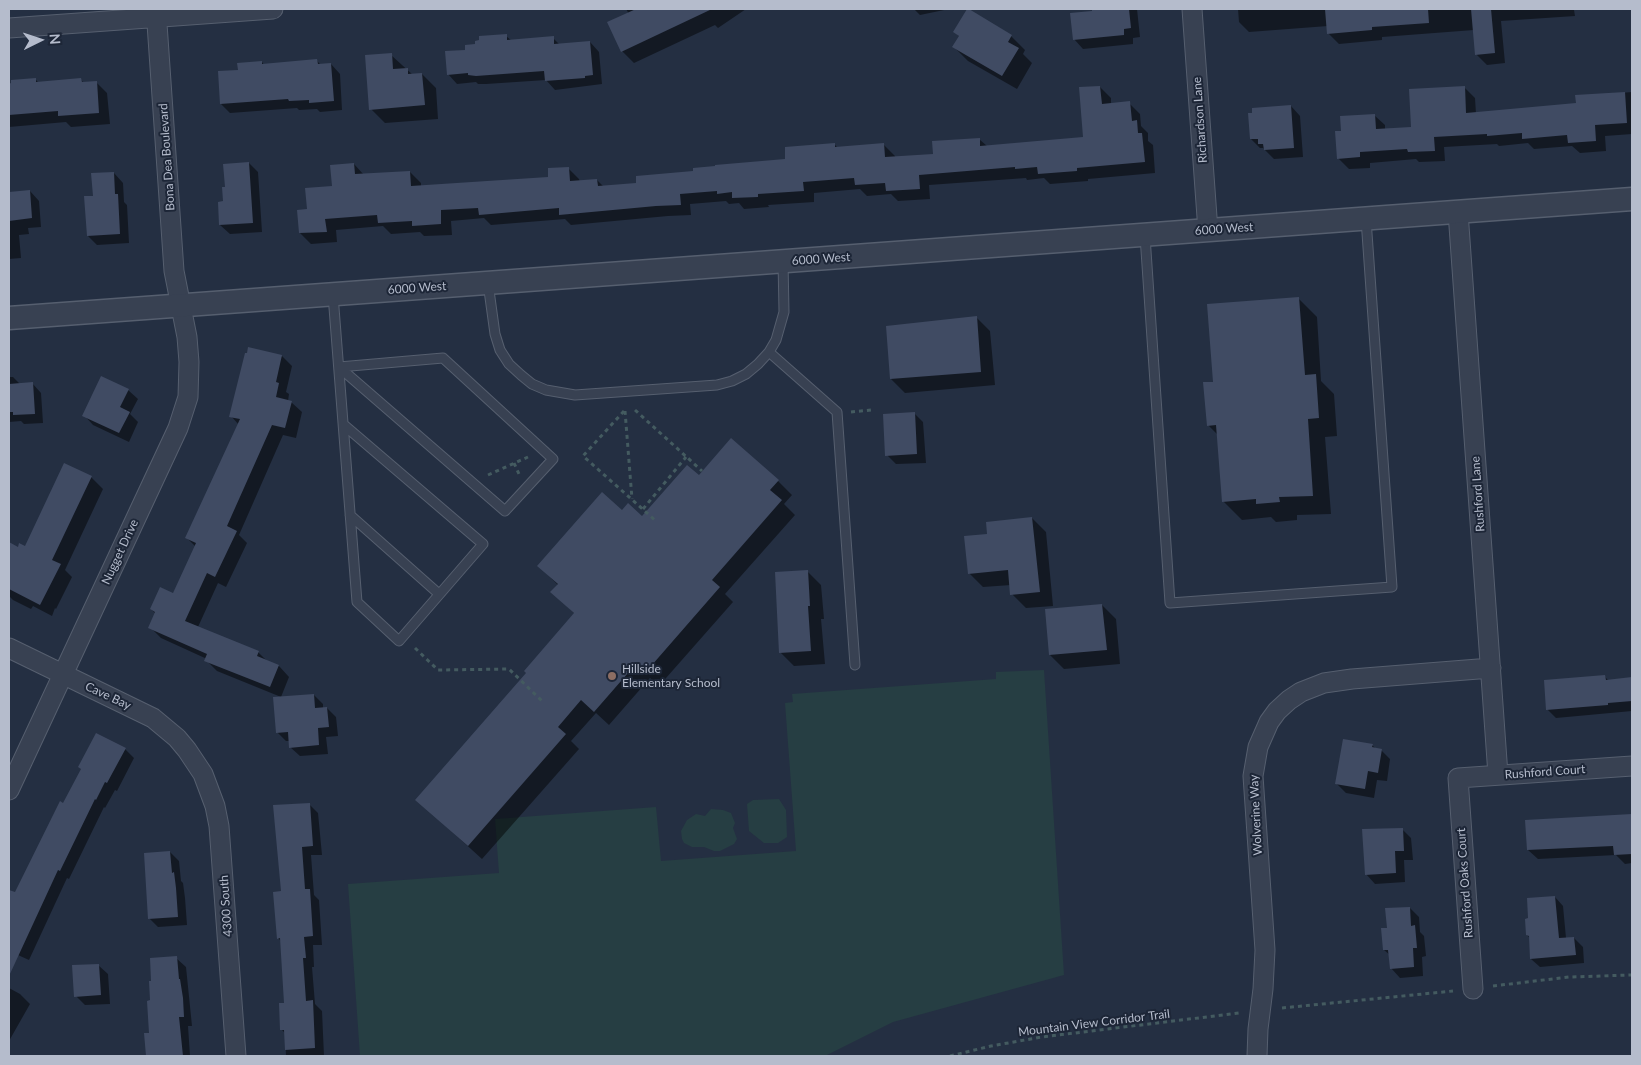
<!DOCTYPE html>
<style>
body{margin:0}
#map{position:relative;width:1641px;height:1065px;overflow:hidden;background:#242f42;font-family:Lato,sans-serif}
canvas{display:block}
.frame{position:absolute;inset:0;border:10px solid #b5bccc;pointer-events:none}
.north{position:absolute;left:15px;top:15px;width:50px;height:50px;-webkit-text-stroke:4px #1d2637;paint-order:stroke;rotate:86deg;font-size:14px;font-weight:700;line-height:20px;text-align:center;color:#b5bccc}
.north::after{content:'';display:block;margin:auto;width:18px;height:22px;background:#b5bccc;clip-path:polygon(50% 0,100% 100%,50% 72%,0 100%)}
</style>
<div id="map">
<canvas width="1641" height="1065"></canvas>
<div class="frame"></div>
<div class="north">N</div>
</div>
<script>
const ctx = document.querySelector('canvas').getContext('2d');
ctx.lineJoin = 'round';
function paint(path, color) { ctx.fillStyle = color; ctx.fill(path, 'evenodd'); }
const toPath = rows => new Path2D(rows.map(r => 'M' + r).join(''));
function stroke(path, color, width, dash) { ctx.strokeStyle = color; ctx.lineWidth = width; ctx.lineCap = dash ? 'butt' : 'round'; ctx.setLineDash(dash || []); ctx.stroke(path); }
function drawText(font, color, halo, rows, align = 'center') {
  ctx.font = font + ' Lato,sans-serif'; ctx.lineWidth = 4; ctx.setLineDash([]); ctx.textBaseline = 'middle'; ctx.strokeStyle = halo; ctx.fillStyle = color; for (const [text, x, y, turn = 0] of rows) {
    ctx.save(); ctx.translate(x, y); ctx.rotate((+turn || 0) * Math.PI / 180); ctx.textAlign = isNaN(turn) ? turn : align; if (halo) ctx.strokeText(text, 0, 0); ctx.fillText(text, 0, 0); ctx.restore();
  }
}
paint(toPath([
 [1044,670,1064,975,893,1022,825,1056,360,1056,348,884,499,873,495,819,656,807,661,861,796,851,785,703,793,702,792,694,996,679,996,672],
 [779,799,786,810,787,837,778,843,764,843,749,831,747,804,753,800],
 [711,809,723,810,731,813,735,823,733,828,737,839,734,844,720,851,714,851,704,847,692,847,684,843,682,839,681,831,687,820,696,814,705,816]
]), '#263e43');
paint(toPath([
 [626,9,746,9,718,28,715,25,634,63,622,51,629,14],
 [914,9,949,9,920,15],
 [1093,9,1137,9,1140,37,1133,38,1133,44,1083,49,1074,39,1094,12],
 [1238,9,1580,9,1574,10,1575,16,1501,21,1505,63,1487,65,1476,54,1474,30,1382,37,1382,40,1339,44,1328,33,1328,26,1249,32,1239,22],
 [955,32,1011,36,1025,50,1023,54,1032,63,1017,89,968,61,954,47,960,37],
 [506,36,512,41,553,38,560,45,590,42,599,52,602,84,555,90,546,80,486,84,478,84,476,82,457,84,448,74,467,51,476,46],
 [391,55,413,75,422,74,436,88,438,119,385,123,371,109],
 [317,61,321,65,331,64,340,74,342,110,320,112,317,109,299,110,297,108,230,113,221,104,262,62,264,65],
 [35,79,39,83,81,80,84,83,96,82,107,93,110,124,71,127,66,122,9,127,9,85],
 [1100,87,1111,98,1111,104,1129,103,1140,114,1141,126,1148,133,1148,141,1153,145,1155,173,1088,179,1088,181,1050,184,1044,178,1027,180,1026,178,929,185,930,199,898,201,891,194,867,196,860,189,814,193,814,202,768,205,769,207,744,209,739,203,729,204,726,201,690,204,691,215,668,216,571,225,565,219,491,225,484,218,451,221,452,235,424,236,420,232,391,234,383,226,336,230,337,242,311,244,300,233,308,210,334,187,354,164,364,175,410,172,421,183,421,187,550,178,568,168,579,179,580,182,597,180,604,187,638,184,695,172,787,160,835,145,838,148,884,145,895,156,895,158,934,155,979,139,987,146,1084,139],
 [1464,87,1475,98,1476,114,1577,104,1576,97,1632,92,1632,134,1605,136,1606,151,1580,153,1572,146,1534,149,1528,143,1499,146,1497,144,1444,147,1445,161,1419,162,1416,159,1370,163,1370,168,1349,169,1338,158,1342,132,1374,115,1385,125,1385,130,1413,128],
 [1291,106,1300,116,1303,157,1274,159,1263,148,1260,148,1251,139],
 [249,163,258,172,262,232,230,234,220,225,226,188],
 [114,173,123,183,124,202,127,205,129,243,97,245,88,236,94,197],
 [30,191,39,201,41,227,28,228,29,234,19,235,21,258,9,259,9,193],
 [1298,298,1317,317,1321,381,1334,394,1337,436,1325,437,1331,514,1297,515,1297,520,1276,522,1271,517,1242,520,1223,501,1218,435,1208,425,1215,383],
 [976,317,990,331,995,385,905,393,891,379],
 [282,356,292,366,286,392,289,394,288,401,291,402,302,412,296,438,283,435,239,535,247,543,226,587,218,583,198,627,258,652,268,662,279,666,289,677,281,697,217,671,206,660,207,659,161,638,150,627,156,614,151,609,173,594,196,547,187,538,239,425,231,416],
 [9,377,13,377,20,384,32,383,41,393,43,423,24,424,21,421,9,422],
 [128,390,138,399,130,414,138,422,129,442,93,425,84,415],
 [914,413,923,422,926,463,896,464,887,455],
 [91,477,103,489,65,570,72,577,56,609,55,608,52,616,33,606,31,609,13,600,9,596,9,544,18,548,25,548],
 [699,477,778,481,792,495,784,504,795,515,725,594,733,602,659,686,650,678,609,725,596,713,571,741,579,749,482,859,417,800,527,673,575,614,552,592,558,585,539,566,622,511,642,517],
 [1032,518,1046,532,1053,606,1026,608,1012,594,1011,585,983,587,969,573,989,535],
 [807,571,821,585,824,619,821,619,825,664,794,666,780,652],
 [1102,605,1116,619,1120,664,1064,669,1050,655],
 [1605,677,1609,681,1632,679,1632,711,1556,718,1547,709],
 [314,695,323,704,323,708,327,708,336,717,338,736,326,737,328,754,300,756,290,747,290,741,286,741,277,732],
 [1372,745,1376,749,1381,750,1390,759,1387,781,1377,780,1374,798,1346,793,1337,784],
 [125,749,134,758,117,791,115,790,105,808,104,807,69,879,67,878,29,960,9,951,9,896,11,892,16,894],
 [309,804,318,813,322,855,311,855,314,895,319,900,322,945,313,945,314,967,312,967,315,1004,322,1011,324,1056,286,1056,285,1033,282,1030,285,1004,282,942,278,938,283,892],
 [1632,816,1632,863,1625,864,1616,855,1538,859,1528,850,1527,821],
 [1402,829,1411,838,1413,860,1404,860,1405,882,1375,884,1366,874],
 [170,852,179,861,181,881,183,883,185,898,187,925,158,927,149,918],
 [1555,897,1563,906,1566,938,1574,938,1583,947,1584,963,1540,967,1531,959,1530,938,1527,935],
 [1410,908,1419,917,1420,932,1424,936,1426,956,1422,957,1423,976,1400,978,1391,968,1390,955,1384,950,1388,929],
 [176,958,186,967,192,1026,188,1026,190,1056,147,1056,146,1034,151,1034,151,1001],
 [98,965,108,974,110,1004,85,1005,76,996],
 [9,988,20,994,30,1004,9,1041]
]), '#0007');
paint(toPath([
 [636,9,712,9,621,52,607,22],
 [967,9,969,9,1012,35,1008,42,1019,48,1002,76,952,47,959,36,953,32],
 [1092,9,1129,9,1131,28,1124,29,1124,35,1073,40,1070,13,1092,11],
 [1325,9,1428,9,1429,23,1372,27,1372,30,1327,34],
 [1471,9,1491,9,1495,53,1475,55],
 [507,34,507,40,554,36,554,44,590,41,593,75,585,76,585,78,545,81,544,71,476,76,468,75,468,73,447,75,445,51,465,50,465,45,475,44,475,41,479,40,479,36],
 [392,53,393,69,408,68,408,74,422,73,425,105,369,110,365,55],
 [317,59,318,64,331,63,334,101,309,103,309,100,289,101,288,99,220,104,218,71,238,70,237,63,262,61,262,64],
 [36,78,36,82,81,78,82,82,97,81,99,113,58,116,58,111,9,115,9,84,11,83,11,80],
 [1100,86,1102,104,1130,101,1132,121,1137,120,1138,133,1142,133,1145,162,1077,168,1077,171,1038,174,1037,167,1015,169,1015,167,919,175,920,189,886,191,885,183,855,185,854,178,803,182,804,191,758,194,758,197,732,198,732,192,717,194,717,191,680,194,681,205,656,206,559,215,559,208,479,215,478,208,441,210,441,224,412,226,412,221,378,223,377,215,325,219,327,232,299,233,297,210,307,209,305,188,332,186,330,165,354,163,355,174,410,171,411,186,548,177,548,168,569,167,570,181,597,179,598,186,636,183,636,176,693,171,693,168,715,166,715,165,785,159,785,147,835,143,835,147,884,143,885,157,933,154,932,141,980,138,980,146,1083,137,1079,87],
 [1465,86,1466,113,1576,103,1575,95,1625,92,1627,123,1595,125,1596,141,1568,143,1567,135,1522,139,1522,133,1487,136,1487,134,1434,137,1435,151,1408,152,1407,149,1360,152,1360,157,1337,159,1335,131,1341,131,1340,116,1375,114,1376,129,1411,127,1409,89],
 [1291,105,1294,148,1264,150,1263,144,1258,144,1258,139,1250,139,1248,113,1252,113,1252,108],
 [249,162,253,223,219,225,218,202,223,201,222,187,225,187,223,164],
 [114,172,115,194,118,194,120,234,87,236,84,196,93,196,91,173],
 [30,190,32,218,9,221,9,192],
 [1299,297,1305,375,1316,374,1319,418,1308,419,1313,496,1279,497,1280,502,1256,504,1256,499,1222,502,1216,425,1207,426,1203,382,1213,382,1207,304],
 [977,316,981,372,890,379,886,326],
 [248,347,282,355,276,382,279,383,276,397,292,401,285,428,272,425,227,526,237,531,215,577,207,573,185,621,259,651,257,656,279,665,270,687,204,661,207,654,148,628,155,612,150,609,160,587,173,593,196,543,185,538,240,419,229,417,245,353,247,353],
 [101,376,129,389,120,407,130,412,119,433,82,416],
 [33,382,35,414,13,415,13,412,9,412,9,384],
 [915,412,917,454,885,456,883,414],
 [731,438,779,480,770,490,782,500,712,580,720,587,645,673,635,665,594,712,581,700,558,727,566,734,468,846,415,800,526,673,524,671,574,613,550,592,558,584,537,566,602,492,622,510,628,503,642,516,687,465,699,475],
 [64,463,92,476,52,560,61,564,40,605,9,589,9,542,18,547,19,543,25,546],
 [1032,517,1040,592,1010,595,1008,570,968,574,964,536,987,534,986,522],
 [808,570,810,606,808,606,811,651,779,653,775,572],
 [1102,604,1107,650,1049,655,1045,609],
 [1605,675,1606,680,1632,677,1632,701,1608,703,1608,705,1546,710,1544,680],
 [314,694,315,708,327,707,329,727,318,728,319,745,289,748,288,732,276,733,273,697],
 [96,733,126,748,107,783,105,782,96,800,95,799,60,871,58,870,9,976,9,890,15,892,60,801,63,803,81,769,78,767],
 [1343,739,1373,744,1372,747,1382,749,1378,773,1368,771,1365,789,1335,784],
 [310,803,313,846,302,847,305,889,310,889,313,936,304,937,306,958,303,958,306,1001,313,1000,315,1048,285,1050,284,1030,280,1030,279,1003,284,1003,280,938,277,939,273,892,281,891,273,805],
 [1632,814,1632,854,1614,855,1613,846,1527,850,1525,820],
 [1403,828,1404,851,1395,851,1396,873,1365,875,1362,829],
 [170,851,172,873,174,872,176,888,178,917,148,919,144,853],
 [1555,896,1559,938,1574,937,1576,955,1530,959,1529,936,1526,935,1525,919,1528,918,1527,898],
 [1410,907,1411,926,1415,925,1417,948,1413,948,1414,967,1390,969,1388,950,1383,950,1381,928,1387,928,1385,908],
 [177,956,179,979,180,979,183,998,184,1017,179,1017,183,1056,146,1056,144,1033,149,1033,147,1001,150,1000,149,981,151,981,150,958],
 [99,964,101,995,74,997,72,965]
]), '#404b63');
const service = toPath([
 [1145,236,1170,603,1392,587,1366,219],
 [488,283,495,334,500,350,509,364,521,375,532,384,546,390,575,395,717,385,732,381,746,374,758,364,769,352,776,340,784,312,783,261],
 [333,295,357,602,399,641,483,544,344,425],
 [769,352,837,412,855,665],
 [443,358,553,459,505,511,339,367,443,358],
 [350,515,439,594]
]);
const minor = toPath([
 [1192,9,1208,231],
 [9,28,273,9],
 [1458,212,1498,775],
 [9,648,153,718,177,738,187,750,203,774,215,806,219,826,236,1056],
 [9,790,178,428,188,397,189,362,187,337,174,271,156,9],
 [1473,989,1458,778,1632,766],
 [1257,1056,1258,1029,1263,989,1265,950,1253,776,1258,747,1269,722,1277,711,1289,700,1301,692,1324,683,1352,679,1491,668]
]);
const tertiary = toPath([
 [9,318,1632,199]
]);
stroke(service, '#565f6f', 11);
stroke(minor, '#565f6f', 21);
stroke(tertiary, '#565f6f', 25);
stroke(toPath([
 [635,410,702,471],
 [624,411,583,456,656,521],
 [625,411,632,499],
 [851,412,871,410],
 [514,463,519,474],
 [488,475,528,457],
 [643,509,686,457],
 [415,648,438,670,509,669,542,701],
 [1493,986,1569,977,1632,975],
 [1282,1008,1453,991],
 [950,1056,991,1046,1042,1037,1239,1013]
]), '#445b60', 3, [4, 4]);
stroke(service, '#384152', 9);
stroke(minor, '#384152', 19);
stroke(tertiary, '#384152', 22);
for (const [x, y, r, color] of [
 [612,676,5,"#8d6e63"]
]) { const dot = new Path2D(); dot.arc(x, y, r, 0, 2 * Math.PI); ctx.fillStyle = color; ctx.fill(dot); stroke(dot, '#1d2637', 2); }
drawText('12px', '#b5bccc', '#1d2637', [
 ["Richardson Lane",1200,120,-94],
 ["Bona Dea Boulevard",167,157,-94],
 ["6000 West",1224,229,-4],
 ["6000 West",821,259,-4],
 ["6000 West",417,288,-4],
 ["Rushford Lane",1478,494,-94],
 ["Nugget Drive",120,552,-65],
 ["Cave Bay",108,696,25],
 ["Rushford Court",1545,772,-4],
 ["Wolverine Way",1256,815,-93],
 ["Rushford Oaks Court",1465,883,-94],
 ["4300 South",226,906,-94],
 ["Mountain View Corridor Trail",1094,1023,-7]
]);
drawText('12px', '#b5bccc', '#1d2637', [
 ["Hillside",622,669],
 ["Elementary School",622,683]
], 'left');
</script>
